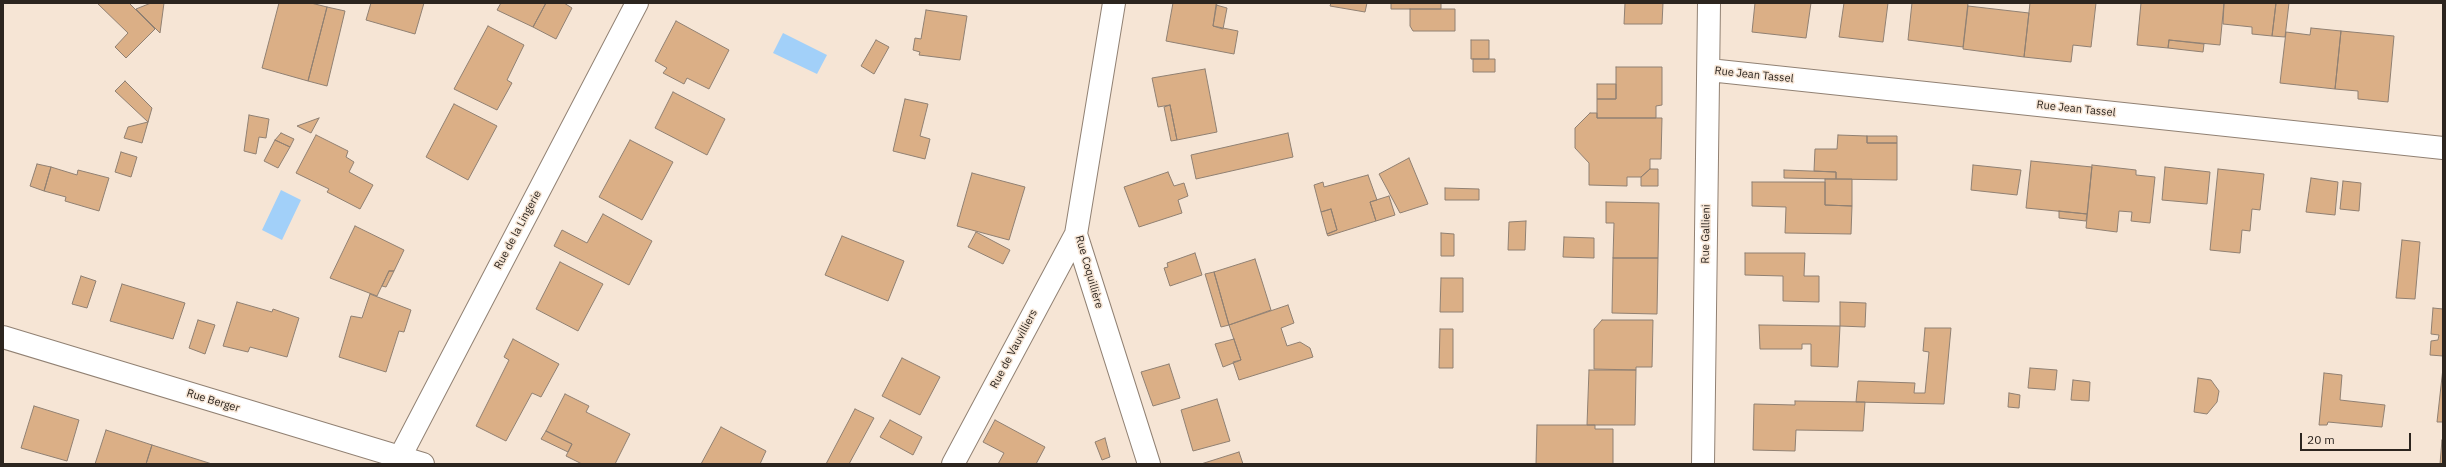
<!DOCTYPE html>
<meta charset="utf-8">
<style>
body{margin:0}
#map{position:relative;width:2446px;height:467px;overflow:hidden;background:#f6e5d5;font-family:"IBM Plex Sans",sans-serif}
canvas{display:block}
.frame{position:absolute;inset:0;border:4px solid #2c251f;pointer-events:none}
.scale{position:absolute;left:2300px;top:433px;width:111px;height:18px;box-sizing:border-box;border:2px solid #2c251f;border-top:0;padding-left:5px;font-size:12px;line-height:14px;white-space:nowrap;color:#2c251f;-webkit-text-stroke:3px #f6e5d5;paint-order:stroke}
</style>
<div id="map">
<canvas width="2446" height="467"></canvas>
<div class="frame"></div>
<div class="scale">20 m</div>
</div>
<script>
const ctx = document.querySelector('canvas').getContext('2d');
ctx.lineJoin = 'round';
function paint(path, color) { ctx.fillStyle = color; ctx.fill(path, 'evenodd'); }
const toPath = rows => new Path2D(rows.map(r => 'M' + r).join(''));
function stroke(path, color, width, dash) { ctx.strokeStyle = color; ctx.lineWidth = width; ctx.lineCap = dash ? 'butt' : 'round'; ctx.setLineDash(dash || []); ctx.stroke(path); }
function drawText(font, color, halo, rows, align = 'center') {
  ctx.font = font + ' "IBM Plex Sans",sans-serif'; ctx.lineWidth = 3; ctx.setLineDash([]); ctx.textBaseline = 'middle'; ctx.strokeStyle = halo; ctx.fillStyle = color; for (const [text, x, y, turn = 0] of rows) {
    ctx.save(); ctx.translate(x, y); ctx.rotate((+turn || 0) * Math.PI / 180); ctx.textAlign = isNaN(turn) ? turn : align; if (halo) ctx.strokeText(text, 0, 0); ctx.fillText(text, 0, 0); ctx.restore();
  }
}
paint(toPath([
 [783,33,827,55,817,74,773,53],
 [281,190,301,200,282,240,262,230]
]), '#a2d0f9');
const building = toPath([
 [97,3,129,3,155,29,126,58,115,47,128,33,97,3],
 [151,3,164,3,160,33,136,9,151,3],
 [279,3,311,3,327,7,308,81,262,68,279,3],
 [371,3,424,3,415,34,366,20,371,3],
 [501,3,546,3,533,27,497,10,501,3],
 [546,3,564,3,572,8,556,39,533,27,546,3],
 [1173,3,1217,3,1213,26,1238,31,1234,54,1166,41,1173,3],
 [1331,3,1367,3,1365,12,1330,6,1331,3],
 [1391,3,1441,3,1441,9,1391,9,1391,3],
 [1625,3,1663,3,1662,24,1624,24,1625,3],
 [1755,3,1811,3,1806,38,1752,32,1755,3],
 [1844,3,1888,3,1883,42,1839,37,1844,3],
 [1912,3,1968,3,1963,47,1908,40,1912,3],
 [2030,3,2096,3,2091,47,2073,45,2071,62,2024,57,2030,3],
 [2141,3,2224,3,2220,45,2169,40,2168,48,2137,45,2141,3],
 [2224,3,2276,3,2272,36,2252,34,2252,27,2223,24,2224,3],
 [2276,3,2289,3,2285,37,2272,36,2276,3],
 [1216,5,1227,8,1223,29,1213,26,1216,5],
 [1968,6,2029,13,2024,57,1963,49,1968,6],
 [327,7,345,11,327,86,308,81,327,7],
 [1410,9,1455,9,1455,31,1413,31,1410,26,1410,9],
 [926,10,967,16,960,60,919,55,920,52,913,50,915,38,921,39,926,10],
 [676,21,729,50,709,89,687,78,684,84,663,73,667,68,655,61,676,21],
 [488,26,524,45,507,80,512,83,497,110,454,89,488,26],
 [2311,28,2341,31,2335,89,2280,83,2286,32,2310,35,2311,28],
 [2341,31,2394,36,2388,102,2358,99,2358,91,2335,89,2341,31],
 [876,40,889,47,874,74,861,66,876,40],
 [1471,40,1489,40,1489,59,1471,59,1471,40],
 [2169,40,2204,44,2203,52,2168,48,2169,40],
 [1473,59,1495,59,1495,72,1473,72,1473,59],
 [1616,67,1662,67,1662,105,1656,106,1656,118,1597,118,1597,99,1616,99,1616,67],
 [1205,69,1217,132,1177,140,1170,105,1158,107,1152,78,1205,69],
 [125,81,152,108,148,122,115,91,125,81],
 [1597,84,1616,84,1616,99,1597,99,1597,84],
 [673,92,725,119,707,155,655,128,673,92],
 [905,99,928,104,920,136,930,139,925,159,893,151,905,99],
 [454,104,497,126,468,180,426,157,454,104],
 [1170,105,1177,140,1171,141,1164,107,1170,105],
 [1590,113,1597,113,1597,118,1662,118,1661,159,1650,159,1650,169,1641,177,1627,177,1627,186,1589,185,1589,163,1575,148,1575,128,1590,113],
 [249,115,269,119,266,138,259,137,256,154,244,151,249,115],
 [319,118,311,133,297,126,319,118],
 [148,122,142,143,124,138,128,127,148,122],
 [281,133,294,139,290,147,275,140,281,133],
 [1288,133,1293,157,1196,179,1191,155,1288,133],
 [316,135,348,151,346,157,354,162,349,172,373,185,360,209,327,192,329,189,296,173,316,135],
 [1838,135,1867,136,1867,143,1897,143,1897,180,1836,179,1836,172,1814,171,1815,149,1837,149,1838,135],
 [1867,136,1897,136,1897,143,1867,143,1867,136],
 [275,140,290,147,278,168,264,161,275,140],
 [630,140,673,162,642,220,599,197,630,140],
 [121,152,137,157,131,177,115,172,121,152],
 [1409,158,1428,204,1400,213,1379,174,1409,158],
 [2031,161,2092,167,2087,214,2026,208,2031,161],
 [37,164,51,167,44,191,30,186,37,164],
 [1973,165,2021,170,2017,195,1971,190,1973,165],
 [2092,165,2136,170,2136,175,2155,177,2150,223,2131,221,2132,212,2119,211,2117,232,2086,228,2092,165],
 [51,167,77,175,78,170,109,178,99,211,65,201,66,197,44,191,51,167],
 [2165,167,2210,172,2207,204,2162,200,2165,167],
 [1650,169,1658,169,1658,186,1641,186,1641,177,1650,169],
 [2218,169,2264,174,2260,210,2252,209,2250,231,2242,230,2240,253,2210,250,2218,169],
 [1784,170,1836,172,1836,179,1784,178,1784,170],
 [1168,172,1174,186,1184,183,1188,196,1178,200,1182,213,1139,227,1124,187,1168,172],
 [972,173,1025,187,1009,240,957,226,972,173],
 [1368,175,1377,200,1370,202,1376,221,1328,236,1327,234,1337,230,1331,209,1321,212,1314,185,1323,182,1324,187,1368,175],
 [2311,178,2338,182,2335,215,2306,212,2311,178],
 [1825,179,1852,179,1852,206,1825,205,1825,179],
 [2343,181,2361,183,2359,211,2340,209,2343,181],
 [1752,182,1825,182,1825,205,1852,206,1851,234,1785,233,1786,207,1752,206,1752,182],
 [1445,188,1479,189,1479,200,1445,200,1445,188],
 [1389,196,1395,215,1376,221,1370,202,1389,196],
 [1606,202,1659,203,1658,258,1613,258,1614,223,1606,223,1606,202],
 [1331,209,1337,230,1327,234,1321,212,1331,209],
 [2059,211,2087,214,2086,221,2059,218,2059,211],
 [603,214,652,241,629,285,554,246,562,230,587,243,603,214],
 [1526,221,1525,250,1508,250,1509,222,1526,221],
 [355,226,404,250,394,271,389,271,377,296,330,278,355,226],
 [976,232,1010,250,1003,264,968,247,976,232],
 [1441,233,1454,234,1454,256,1441,256,1441,233],
 [842,236,904,261,888,301,825,275,842,236],
 [1564,237,1594,238,1594,258,1563,257,1564,237],
 [2402,240,2420,242,2415,299,2396,298,2402,240],
 [1195,253,1202,275,1170,286,1164,268,1168,267,1167,263,1195,253],
 [1745,253,1805,253,1804,276,1819,276,1819,302,1783,301,1783,276,1745,275,1745,253],
 [1613,258,1658,258,1657,314,1612,313,1613,258],
 [1255,259,1271,310,1229,325,1214,272,1255,259],
 [560,262,603,284,578,331,536,309,560,262],
 [389,271,394,271,386,287,382,286,389,271],
 [1214,272,1229,325,1221,327,1205,274,1214,272],
 [81,276,96,281,87,308,72,304,81,276],
 [1441,278,1463,278,1463,312,1440,312,1441,278],
 [122,284,185,303,173,339,110,321,122,284],
 [370,294,411,310,404,332,399,331,386,372,339,357,351,316,362,318,370,294],
 [237,302,272,312,273,309,299,318,287,357,250,347,248,352,223,346,237,302],
 [1840,302,1866,303,1865,327,1840,326,1840,302],
 [1288,305,1294,323,1281,328,1287,346,1300,342,1310,348,1313,357,1239,380,1233,362,1241,360,1229,325,1288,305],
 [2433,308,2443,309,2443,356,2430,355,2431,341,2438,340,2439,335,2431,334,2433,308],
 [198,320,215,325,205,354,189,348,198,320],
 [1602,320,1653,320,1652,367,1636,367,1636,370,1594,369,1594,329,1602,320],
 [1759,325,1840,326,1838,367,1811,366,1811,344,1802,344,1802,349,1760,349,1759,325],
 [1925,328,1951,328,1944,404,1856,402,1858,381,1915,383,1914,393,1925,393,1929,352,1923,351,1925,328],
 [1440,329,1453,329,1453,368,1439,368,1440,329],
 [513,339,559,364,541,397,532,393,506,441,476,426,509,360,504,357,513,339],
 [1234,339,1241,360,1223,367,1215,344,1234,339],
 [902,358,940,377,920,415,882,396,902,358],
 [1169,364,1180,398,1153,406,1141,372,1169,364],
 [2030,368,2057,370,2055,390,2028,388,2030,368],
 [2443,368,2443,422,2437,422,2443,368],
 [1589,370,1636,370,1635,425,1587,425,1589,370],
 [2324,373,2342,375,2340,400,2385,405,2382,427,2328,422,2327,425,2319,425,2324,373],
 [2198,378,2211,380,2219,391,2217,402,2207,414,2194,412,2198,378],
 [2073,380,2090,382,2089,401,2071,400,2073,380],
 [2009,393,2020,395,2019,408,2008,407,2009,393],
 [565,394,589,406,586,412,630,434,615,464,582,464,566,456,572,444,546,431,565,394],
 [1217,399,1230,441,1193,451,1181,410,1217,399],
 [1795,401,1865,402,1863,431,1796,430,1795,451,1753,450,1754,404,1795,405,1795,401],
 [34,406,79,420,67,461,21,448,34,406],
 [855,409,874,418,849,464,826,464,855,409],
 [890,420,922,437,913,455,880,437,890,420],
 [995,420,1045,447,1036,464,998,464,1004,453,983,442,995,420],
 [1537,425,1595,425,1595,429,1613,429,1613,464,1536,464,1537,425],
 [721,427,766,451,760,464,701,464,721,427],
 [106,430,152,445,146,464,95,464,106,430],
 [546,431,572,444,568,452,541,439,546,431],
 [1105,438,1110,457,1102,460,1095,442,1105,438],
 [2442,440,2443,464,2440,464,2442,440],
 [152,445,212,464,146,464,152,445],
 [1239,452,1243,464,1201,464,1239,452]
]);
paint(building, '#dbaf86');
stroke(building, '#908072', 1);
const street = toPath([
 [1114,3,1076,234,1149,464],
 [1709,70,2443,148],
 [3,337,423,464],
 [400,457,637,3],
 [953,464,1076,234],
 [1703,464,1709,3]
]);
stroke(street, '#918173', 24);
stroke(street, '#fff', 22);
drawText('11px', '#2c251f', '#f6e5d5', [
 ["Rue Jean Tassel",1754,75,6],
 ["Rue Jean Tassel",2076,109,6],
 ["Rue de la Lingerie",518,230,-62],
 ["Rue Gallieni",1706,234,-89],
 ["Rue Coquillière",1089,272,74],
 ["Rue de Vauvilliers",1014,349,-62],
 ["Rue Berger",213,401,17]
]);
</script>
